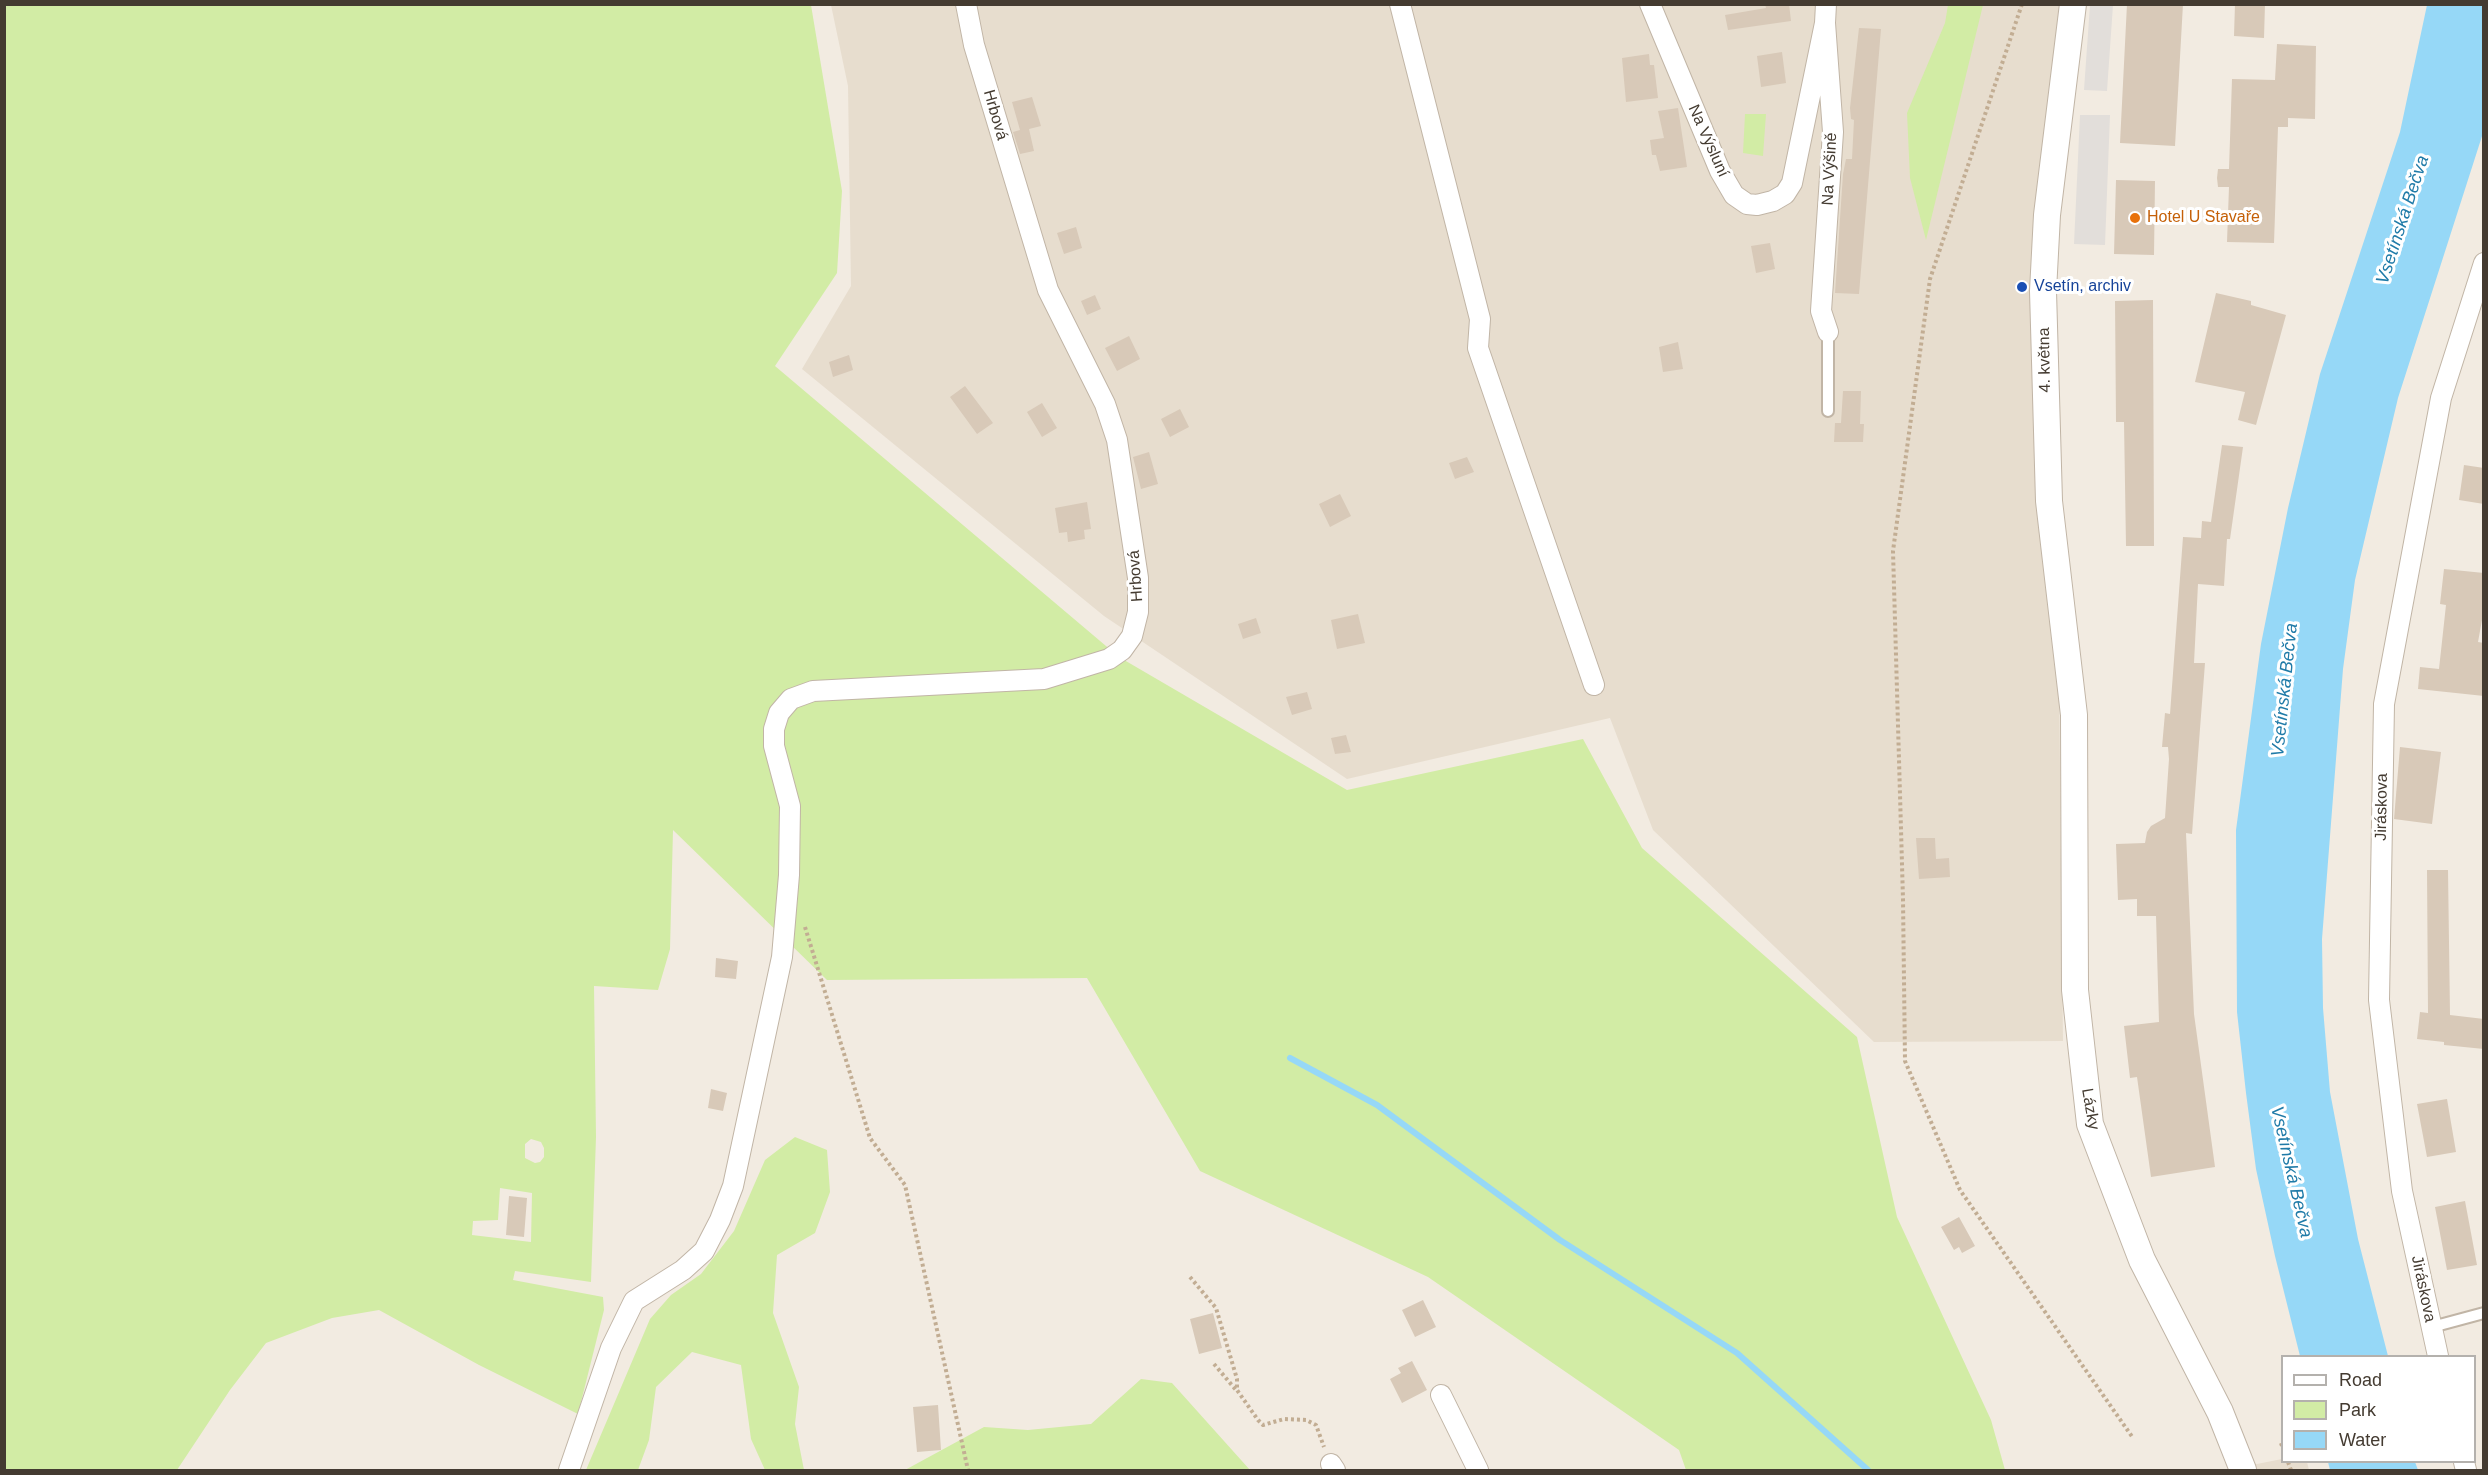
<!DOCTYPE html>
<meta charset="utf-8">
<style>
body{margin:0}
#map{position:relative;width:2488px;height:1475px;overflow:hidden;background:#f2ebe1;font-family:Arial,sans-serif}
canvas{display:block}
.frame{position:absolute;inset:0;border:6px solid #443b31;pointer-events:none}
.legend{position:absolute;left:2281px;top:1355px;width:195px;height:108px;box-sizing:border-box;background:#fff;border:2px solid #b4b1ad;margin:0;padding:8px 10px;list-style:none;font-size:18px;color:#443b31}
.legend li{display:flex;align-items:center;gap:12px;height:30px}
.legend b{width:30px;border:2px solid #b4b1ad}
</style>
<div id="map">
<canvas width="2488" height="1475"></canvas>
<div class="frame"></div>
<ul class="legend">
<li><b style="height:8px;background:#fff"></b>Road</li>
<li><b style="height:16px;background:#d2eca5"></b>Park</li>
<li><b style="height:16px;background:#96d8f7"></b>Water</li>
</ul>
</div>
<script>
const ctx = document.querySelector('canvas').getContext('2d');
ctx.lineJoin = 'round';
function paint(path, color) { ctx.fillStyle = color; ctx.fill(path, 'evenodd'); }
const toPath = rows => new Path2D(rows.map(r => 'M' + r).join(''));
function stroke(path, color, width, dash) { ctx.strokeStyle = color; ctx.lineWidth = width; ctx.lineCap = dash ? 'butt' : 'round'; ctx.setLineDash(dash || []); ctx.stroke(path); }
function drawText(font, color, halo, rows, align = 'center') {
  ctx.font = font + ' Arial,sans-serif'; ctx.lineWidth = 6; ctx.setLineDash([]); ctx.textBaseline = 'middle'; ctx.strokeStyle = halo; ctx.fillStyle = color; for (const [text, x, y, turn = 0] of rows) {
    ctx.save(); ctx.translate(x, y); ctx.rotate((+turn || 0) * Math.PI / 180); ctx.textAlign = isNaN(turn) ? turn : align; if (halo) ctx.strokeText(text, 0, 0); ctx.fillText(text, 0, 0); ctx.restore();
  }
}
paint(toPath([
 [831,5,2065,5,2054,218,2063,1041,1874,1042,1653,830,1610,718,1347,779,1104,616,802,369,851,286,848,86],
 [2282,1459,2282,1462,2307,1462,2309,1470,2227,1470]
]), '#e7ddce');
paint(toPath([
 [5,4,811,5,842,191,837,273,775,366,1119,657,1347,790,1583,739,1642,848,1857,1037,1897,1217,1991,1420,2005,1470,1686,1470,1679,1450,1428,1277,1200,1171,1087,978,827,980,673,830,670,949,658,990,594,986,596,1137,591,1282,515,1271,513,1280,603,1297,604,1310,578,1414,479,1365,379,1310,332,1318,266,1343,230,1390,177,1470,5,1470],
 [531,1139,541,1142,544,1148,544,1157,540,1162,535,1163,525,1158,525,1144],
 [500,1188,532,1193,531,1242,472,1235,473,1221,498,1220],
 [1948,5,1983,5,1926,240,1910,178,1907,113,1945,23],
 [1745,114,1766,114,1763,156,1743,153],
 [795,1137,827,1150,830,1192,815,1233,777,1255,773,1313,799,1387,795,1424,804,1470,765,1470,751,1439,741,1365,692,1352,656,1387,649,1440,638,1470,586,1470,650,1319,671,1295,701,1274,734,1231,765,1160],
 [1141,1379,1172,1383,1250,1470,905,1470,984,1427,1028,1430,1091,1424]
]), '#d2eca5');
paint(toPath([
 [2090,5,2113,5,2107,91,2084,90],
 [2080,115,2110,115,2105,245,2074,244]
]), '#e2deda');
paint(toPath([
 [2427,5,2483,5,2483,133,2398,398,2355,580,2343,669,2322,939,2323,1008,2330,1092,2358,1239,2388,1356,2300,1356,2275,1256,2256,1169,2246,1093,2237,1012,2236,830,2261,644,2288,508,2320,374,2400,132],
 [2328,1462,2415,1462,2418,1470,2330,1470]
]), '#96d8f7');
stroke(toPath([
 [1290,1058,1377,1105,1560,1240,1737,1353,1868,1470]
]), '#96d8f7', 6);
paint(toPath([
 [1765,4,1789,4,1791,21,1728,30,1725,15,1766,8],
 [2127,4,2183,4,2175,146,2120,143],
 [2235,4,2265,4,2264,38,2234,36],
 [1859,28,1881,29,1859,294,1835,293,1843,174,1846,159,1852,159,1854,120,1851,119,1850,108],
 [2277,44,2316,46,2315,119,2288,118,2288,127,2278,127,2274,243,2227,242,2229,187,2218,187,2217,178,2218,169,2229,169,2232,79,2275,80],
 [1782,52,1786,83,1761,87,1757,56],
 [1649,54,1650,65,1654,65,1658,98,1626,102,1622,58],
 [1032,97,1041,126,1029,129,1034,151,1020,154,1013,132,1020,130,1012,102],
 [1678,108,1687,167,1660,171,1656,155,1652,155,1650,140,1664,138,1658,111],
 [2116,180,2155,181,2154,255,2114,254],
 [1076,227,1082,248,1064,254,1057,233],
 [1770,243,1775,269,1756,273,1751,246],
 [2216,293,2251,301,2251,305,2286,315,2256,425,2238,420,2245,392,2195,382],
 [1095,295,1101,309,1087,315,1081,301],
 [2153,300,2154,546,2126,546,2124,422,2116,422,2115,301],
 [1129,336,1140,359,1117,371,1105,348],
 [1678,342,1683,369,1663,372,1659,347],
 [849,355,853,370,833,377,829,362],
 [965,386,993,423,977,434,950,397],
 [1843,391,1861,391,1860,424,1864,424,1863,442,1834,442,1835,423,1841,423],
 [1042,403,1057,428,1042,437,1027,412],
 [1180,409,1189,427,1170,437,1161,419],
 [2222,445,2243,447,2230,539,2227,539,2224,586,2198,584,2194,663,2205,663,2192,834,2186,833,2194,1014,2215,1167,2151,1177,2137,1077,2130,1078,2124,1026,2159,1022,2156,916,2137,916,2137,899,2118,900,2116,844,2145,843,2147,832,2151,826,2165,818,2169,759,2168,747,2162,747,2165,713,2170,714,2183,537,2201,538,2202,521,2211,522],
 [1149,452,1158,484,1141,489,1133,457],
 [1467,457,1474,472,1455,479,1449,463],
 [2464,465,2484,468,2484,504,2459,500],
 [1340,494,1351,516,1330,527,1319,504],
 [1087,502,1091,529,1084,530,1085,539,1068,542,1067,532,1059,533,1055,508],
 [2444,569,2484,573,2484,609,2478,642,2484,643,2484,696,2418,689,2420,667,2439,669,2446,605,2440,604],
 [1358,614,1365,643,1337,649,1331,620],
 [1256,618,1261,633,1243,639,1238,624],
 [1307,692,1312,709,1292,715,1286,697],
 [1346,735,1351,752,1335,754,1331,738],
 [2400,747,2441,752,2432,824,2394,819],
 [1916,838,1935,838,1936,859,1949,858,1950,877,1919,879],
 [2427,870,2448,870,2450,1015,2484,1019,2484,1049,2444,1045,2444,1042,2417,1039,2420,1012,2428,1013],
 [716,958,738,961,736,979,715,977],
 [711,1089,727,1093,723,1111,708,1108],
 [2447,1099,2456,1152,2427,1157,2417,1104],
 [509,1196,527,1198,524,1237,506,1235],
 [2465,1201,2477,1265,2447,1270,2435,1207],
 [1959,1217,1975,1246,1962,1253,1959,1247,1954,1250,1941,1227],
 [1423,1300,1436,1327,1415,1337,1402,1310],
 [1213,1313,1222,1348,1199,1354,1190,1319],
 [1412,1361,1427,1390,1402,1403,1390,1379,1401,1373,1398,1368],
 [938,1405,941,1450,917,1452,913,1407]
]), '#d8c9b8');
const service = toPath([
 [1828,332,1828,411],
 [2432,1327,2484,1313]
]);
const minor = toPath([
 [1400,4,1480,319,1478,348,1594,685],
 [1650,4,1720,171,1734,195,1747,204,1757,205,1773,201,1785,194,1792,183,1825,23],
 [1826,4,1825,23,1833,132,1821,311,1828,332],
 [2438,1356,2402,1191,2379,1000,2384,704,2441,398,2484,263],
 [1441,1395,1478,1470],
 [2464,1462,2466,1470],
 [1331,1464,1335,1470],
 [569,1470,611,1348,634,1301,683,1270,704,1251,720,1220,733,1186,782,957,789,875,790,806,774,746,774,729,779,713,791,699,813,691,1044,679,1109,659,1122,650,1132,636,1138,612,1138,578,1117,440,1105,404,1048,290,974,45,966,4]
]);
const tertiary = toPath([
 [2073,4,2047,215,2043,291,2049,501,2074,715,2075,990,2090,1124,2142,1260,2220,1412,2243,1470]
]);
stroke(service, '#c1b5a6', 14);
stroke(minor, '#c1b5a6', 22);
stroke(tertiary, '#c1b5a6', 28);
stroke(toPath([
 [2022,4,1930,279,1893,551,1903,899,1905,1061,1960,1190,2133,1438],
 [805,927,870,1138,905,1185,968,1470],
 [1190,1277,1216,1308,1237,1379,1237,1390,1258,1420,1263,1425,1284,1419,1306,1420,1316,1425,1324,1447],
 [1214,1364,1236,1390],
 [2281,1443,2282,1446],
 [2288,1462,2291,1470]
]), '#c2ad93', 4, [3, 3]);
stroke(service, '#fff', 10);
stroke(minor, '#fff', 20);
stroke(tertiary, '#fff', 26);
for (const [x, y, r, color] of [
 [2135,218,6,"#e8710a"],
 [2022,287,6,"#1a4fb4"]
]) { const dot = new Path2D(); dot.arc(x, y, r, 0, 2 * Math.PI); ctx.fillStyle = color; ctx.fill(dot); stroke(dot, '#fff', 2); }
drawText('16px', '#443b31', '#fff', [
 ["Hrbová",995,115,74],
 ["Na Výsluní",1708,141,66],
 ["Na Výšině",1830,169,-87],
 ["4. května",2045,360,-91],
 ["Hrbová",1136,576,-94],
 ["Jiráskova",2382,807,-89],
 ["Lázky",2090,1109,80],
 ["Jiráskova",2423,1289,78]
]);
drawText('16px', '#c56008', '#fff', [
 ["Hotel U Stavaře",2147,218]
], 'left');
drawText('16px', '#164399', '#fff', [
 ["Vsetín, archiv",2034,287]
], 'left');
drawText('italic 18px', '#207ba8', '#fff', [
 ["Vsetínská Bečva",2403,220,-72],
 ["Vsetínská Bečva",2285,690,-84],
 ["Vsetínská Bečva",2291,1172,77]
]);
</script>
